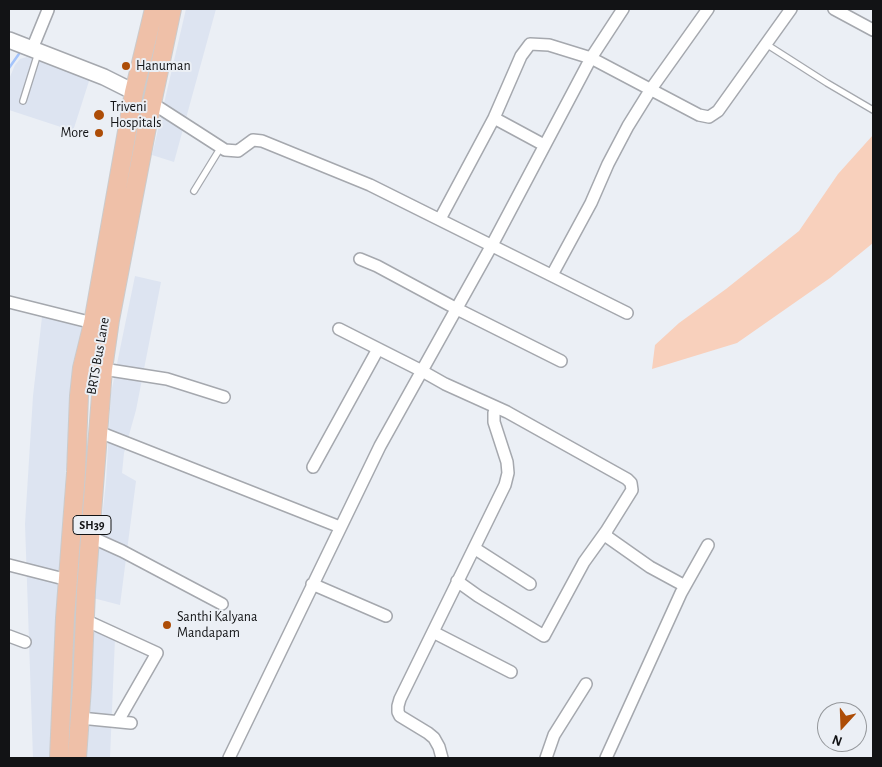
<!DOCTYPE html>
<style>
body{margin:0}
#map{position:relative;width:882px;height:767px;overflow:hidden;background:#ebeff5;font-family:"Alegreya Sans",sans-serif}
canvas{display:block}
.frame{position:absolute;inset:0;border:10px solid #121315;pointer-events:none}
.north{position:absolute;left:817px;top:702px;width:50px;height:50px;box-sizing:border-box;background:#ebeff5;border:1px solid #94979b;border-radius:50%;rotate:200deg;font-size:14px;font-weight:700;line-height:20px;text-align:center;color:#121315}
.north::after{content:'';display:block;margin:auto;width:18px;height:22px;background:#ad4d07;clip-path:polygon(50% 0,100% 100%,50% 72%,0 100%)}
</style>
<div id="map">
<canvas width="882" height="767"></canvas>
<div class="frame"></div>
<div class="north">N</div>
</div>
<script>
const ctx = document.querySelector('canvas').getContext('2d');
ctx.lineJoin = 'round';
function paint(path, color) { ctx.fillStyle = color; ctx.fill(path, 'evenodd'); }
const toPath = rows => new Path2D(rows.map(r => 'M' + r).join(''));
function stroke(path, color, width, dash) { ctx.strokeStyle = color; ctx.lineWidth = width; ctx.lineCap = dash ? 'butt' : 'round'; ctx.setLineDash(dash || []); ctx.stroke(path); }
function drawText(font, color, halo, rows, align = 'center') {
  ctx.font = font + ' "Alegreya Sans",sans-serif'; ctx.lineWidth = 4; ctx.setLineDash([]); ctx.textBaseline = 'middle'; ctx.strokeStyle = halo; ctx.fillStyle = color; for (const [text, x, y, turn = 0] of rows) {
    ctx.save(); ctx.translate(x, y); ctx.rotate((+turn || 0) * Math.PI / 180); ctx.textAlign = isNaN(turn) ? turn : align; if (halo) ctx.strokeText(text, 0, 0); ctx.fillText(text, 0, 0); ctx.restore();
  }
}
paint(toPath([
 [186,9,216,9,174,162,152,155],
 [27,57,90,78,73,131,9,110,9,79,15,65,20,59],
 [135,276,161,282,136,410,124,453,122,473,136,481,120,605,93,598,106,482,111,393],
 [43,308,84,319,75,370,66,468,54,671,55,718,52,758,33,758,25,524,33,396],
 [94,628,115,638,110,758,86,758,91,699]
]), '#dde4f1');
paint(toPath([
 [873,135,873,243,830,278,737,343,652,369,655,345,679,323,726,289,799,231,838,174]
]), '#f8d0bc');
stroke(toPath([
 [9,68,21,51]
]), '#a4c4fb', 2.5);
const lane = toPath([
 [766,44,827,83,873,110],
 [23,101,38,53],
 [194,191,221,147]
]);
const street = toPath([
 [834,9,873,30],
 [32,49,48,10],
 [152,103,225,150,238,151,253,140,262,141,370,185,627,313],
 [494,118,544,145],
 [440,219,494,118,521,56,530,44,549,45,591,58,699,115,709,117,718,111,791,9],
 [360,259,377,266,457,309,561,361],
 [552,275,591,203,608,164,628,126,651,89,708,9],
 [9,302,93,323],
 [339,329,422,371,445,384,507,412,627,479,631,483,632,490,607,530,606,536,650,567,685,586],
 [103,369,167,379,224,397],
 [99,432,340,527],
 [313,467,378,349],
 [91,537,122,551,222,604],
 [474,548,530,584],
 [9,565,68,580],
 [457,581,478,596,544,636,584,562,607,530],
 [312,584,386,616],
 [85,620,157,653,118,721],
 [433,632,511,672],
 [9,636,25,642],
 [80,718,131,723],
 [229,758,380,446,492,245,591,58,623,9],
 [442,758,439,747,434,738,428,733,400,716,398,712,398,706,400,699,505,485,508,473,507,462,494,422,494,413,496,407],
 [546,758,554,735,586,684],
 [606,758,681,593,708,545]
]);
const secondary = toPath([
 [9,40,104,77,134,92]
]);
const primary = toPath([
 [59,758,65,618,76,472,79,396,82,368,93,323,134,92,154,9],
 [77,758,82,687,86,591,103,369,110,320,147,127,172,9]
]);
stroke(lane, '#a5a8ae', 8);
stroke(street, '#a5a8ae', 14);
stroke(secondary, '#a5a8ae', 18);
stroke(primary, '#cbcbcc', 20);
stroke(lane, '#fff', 5.5);
stroke(street, '#fff', 11);
stroke(secondary, '#fff', 15);
stroke(primary, '#efc0a8', 18);
for (const [x, y, r, color] of [
 [126,66,5,"#ad4d07"],
 [99,115,6,"#ad4d07"],
 [99,133,5,"#ad4d07"],
 [167,625,5,"#ad4d07"]
]) { const dot = new Path2D(); dot.arc(x, y, r, 0, 2 * Math.PI); ctx.fillStyle = color; ctx.fill(dot); stroke(dot, '#ebeff5', 2); }
for (const [x, y, w] of [
 [92,525,38]
]) { const box = new Path2D(); box.roundRect(x - w / 2, y - 9.5, w, 19, 4); ctx.fillStyle = '#ebeff5'; ctx.fill(box); stroke(box, '#121315', 1); }
drawText('bold 12px', '#121315', null, [
 ["SH39",92,525]
]);
drawText('14px', '#121315', '#ebeff5', [
 ["Hanuman",136,66],
 ["Triveni",110,107],
 ["Hospitals",110,123],
 ["More",89,133,"right"],
 ["Santhi Kalyana",177,617],
 ["Mandapam",177,633]
], 'left');
drawText('14px', '#121315', '#ebeff5', [
 ["BRTS Bus Lane",98,356,-80]
]);
</script>
